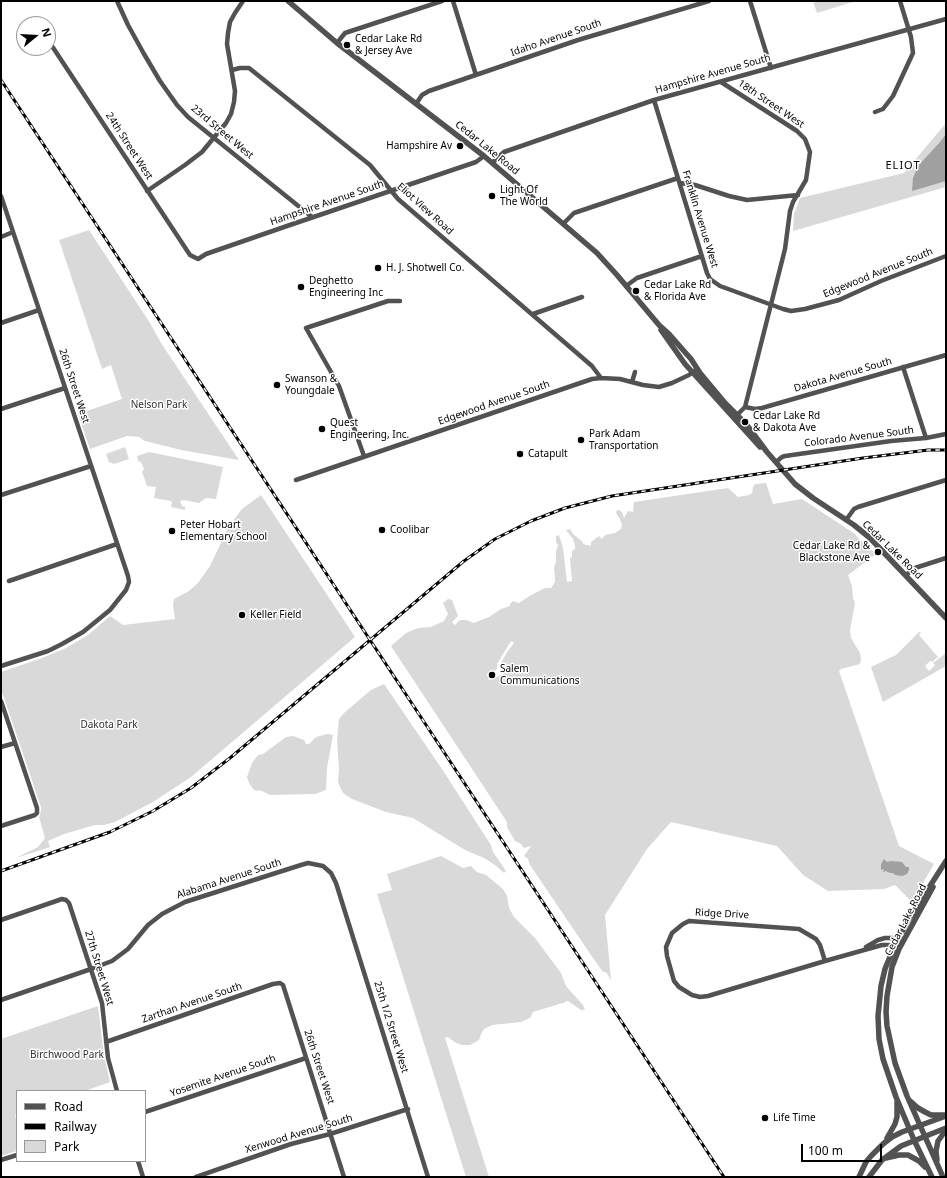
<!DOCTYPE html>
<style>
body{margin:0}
#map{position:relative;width:947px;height:1178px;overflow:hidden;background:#fff;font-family:"Noto Sans",sans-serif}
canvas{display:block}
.frame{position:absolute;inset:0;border:2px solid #000;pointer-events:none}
.legend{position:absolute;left:16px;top:1090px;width:130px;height:72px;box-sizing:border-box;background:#fff;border:1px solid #999;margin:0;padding:5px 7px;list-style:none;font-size:12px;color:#000}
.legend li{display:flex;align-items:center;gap:8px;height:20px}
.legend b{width:20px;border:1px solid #999}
.north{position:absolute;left:16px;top:16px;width:40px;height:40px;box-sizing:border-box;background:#fff;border:1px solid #999;border-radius:50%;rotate:72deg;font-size:11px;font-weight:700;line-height:16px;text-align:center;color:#000}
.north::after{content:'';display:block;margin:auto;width:14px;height:18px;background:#000;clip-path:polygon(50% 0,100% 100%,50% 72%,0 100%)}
.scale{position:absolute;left:801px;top:1144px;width:81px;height:18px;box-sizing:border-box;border:2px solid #000;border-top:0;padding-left:5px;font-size:12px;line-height:14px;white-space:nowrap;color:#000;-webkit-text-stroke:3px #fff;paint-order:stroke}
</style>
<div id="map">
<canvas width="947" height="1178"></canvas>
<div class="frame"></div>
<ul class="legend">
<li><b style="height:5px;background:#525252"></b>Road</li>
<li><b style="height:5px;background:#000"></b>Railway</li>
<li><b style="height:11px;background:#d9d9d9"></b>Park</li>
</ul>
<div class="north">N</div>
<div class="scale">100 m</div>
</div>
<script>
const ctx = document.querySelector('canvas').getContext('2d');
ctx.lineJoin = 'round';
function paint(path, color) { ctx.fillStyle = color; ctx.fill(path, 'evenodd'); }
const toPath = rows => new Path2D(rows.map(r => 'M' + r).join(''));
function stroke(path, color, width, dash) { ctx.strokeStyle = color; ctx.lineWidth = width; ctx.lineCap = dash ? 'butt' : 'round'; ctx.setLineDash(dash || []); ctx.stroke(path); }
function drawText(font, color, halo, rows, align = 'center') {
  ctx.font = font + ' "Noto Sans",sans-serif'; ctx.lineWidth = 3; ctx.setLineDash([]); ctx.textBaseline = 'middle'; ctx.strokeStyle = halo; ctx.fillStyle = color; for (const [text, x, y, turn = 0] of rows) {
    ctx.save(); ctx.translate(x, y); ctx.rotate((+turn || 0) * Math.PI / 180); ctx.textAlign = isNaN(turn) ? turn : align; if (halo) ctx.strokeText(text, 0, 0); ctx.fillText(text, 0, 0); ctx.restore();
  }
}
paint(toPath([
 [813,1,856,1,817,13],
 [946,123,946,187,793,231,794,214,800,198,904,173],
 [89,230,150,323,161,343,239,460,181,450,145,441,139,437,127,436,90,449,78,414,122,399,111,365,102,369,59,240],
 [125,447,129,459,114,464,109,462,106,454],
 [149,452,223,467,216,499,206,498,199,503,184,500,180,501,182,506,185,507,185,510,171,507,172,503,171,501,154,498,156,487,147,486,142,472,144,469,141,462,138,461,137,456],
 [766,483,773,504,802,499,855,534,861,541,876,554,848,575,852,586,853,598,855,603,850,630,851,638,860,653,861,659,860,664,841,669,839,671,899,846,934,864,912,902,895,885,884,889,828,891,803,875,777,846,671,822,647,849,605,915,611,980,606,972,603,972,595,961,530,865,528,859,524,856,531,846,524,848,521,844,515,841,507,827,507,822,391,646,406,633,418,628,431,627,444,621,448,614,443,603,448,599,452,600,458,616,452,622,455,625,460,620,466,620,474,623,489,617,501,609,510,606,510,604,513,601,519,603,531,595,545,588,551,588,555,582,555,576,554,568,556,562,556,551,558,545,556,542,556,536,559,535,563,548,567,582,572,581,570,558,572,557,572,551,575,549,575,546,573,539,566,530,570,529,573,534,583,542,583,544,591,546,591,542,599,536,602,539,605,535,615,533,621,529,622,525,620,519,616,513,617,510,619,510,622,512,624,518,628,511,633,512,634,502,728,488,738,497,749,495,752,493,753,487,755,484],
 [511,641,514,643,507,652,501,663,501,668,503,668,504,674,489,680,487,674,495,671,497,668,497,664],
 [261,495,355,637,191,777,153,802,115,822,104,825,95,825,64,834,48,841,50,847,16,858,38,847,45,838,39,817,41,811,41,807,1,689,1,672,42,658,66,648,88,635,110,616,123,625,175,619,173,605,174,599,189,591,198,583,210,566,229,526,242,509],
 [919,632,921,633,919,635,938,657,932,662,930,661,925,666,929,671,935,665,933,663,946,653,946,666,883,702,871,667,896,655],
 [384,684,444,772,478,825,491,845,493,852,506,871,504,873,495,865,484,858,465,850,413,818,386,812,352,799,343,793,340,787,338,782,339,769,337,740,339,719,344,713,371,690],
 [327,734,333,735,327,768,326,790,315,794,270,795,262,791,254,790,249,783,247,777,252,763,258,755,263,754,286,737,293,736,304,740,306,744,309,744,316,737],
 [441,856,463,868,471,866,477,872,486,875,503,889,507,896,509,908,514,917,535,938,561,973,566,986,583,1005,585,1010,581,1010,568,1001,565,1001,566,1002,533,1012,530,1018,521,1022,492,1025,484,1029,481,1034,479,1040,470,1045,462,1045,456,1043,448,1037,445,1038,489,1177,466,1177,377,894,392,890,387,874],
 [98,1006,104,1056,110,1082,85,1091,17,1091,17,1114,15,1115,17,1121,17,1151,1,1156,1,1039]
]), '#d9d9d9');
paint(toPath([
 [946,134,946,181,912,191,913,178,918,166,940,142],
 [884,859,887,862,891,861,902,862,906,867,909,867,909,870,907,874,902,876,895,875,893,873,890,873,886,871,883,872,884,869,881,870,881,864]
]), '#a0a0a0');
stroke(toPath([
 [117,1,128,25,144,54,160,81,177,105,188,117,312,217],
 [453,1,476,75],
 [750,1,771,68],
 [36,22,37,24],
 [48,40,190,255,198,259,206,254,287,226,476,162,484,156],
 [337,43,345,33,442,1],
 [232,70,240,68,249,68,370,165,398,199,592,366,601,378],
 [721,82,797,131,805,139,810,152,806,180,793,202,790,211,785,249,745,407,735,417],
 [654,100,707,273,710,279,720,286,783,309,791,311,805,309,839,300,881,281,946,256],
 [416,104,422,95,429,91,578,40,709,1],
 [875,112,883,109,893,96,913,53,911,37,900,1],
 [492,163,504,152,654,100,946,19],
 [680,183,695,185,729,196,747,200,798,195],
 [147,191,185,165,202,152,226,123,231,114,234,102,235,91,227,44,228,33,230,22,235,13,243,1],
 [1,196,128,576,129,582,126,590,110,610,83,632,62,644,48,651,1,666],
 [564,223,574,213,678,178],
 [1,237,13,232],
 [626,286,637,278,702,256],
 [533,314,582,297],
 [1,323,39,310],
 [903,367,926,438],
 [632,382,635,372],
 [745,407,755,409,762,408,946,355],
 [1,409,65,388],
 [364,456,339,386,306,328,388,301,400,301],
 [776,462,782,457,785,456,891,441,926,438,946,434],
 [296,480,592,379,601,378,620,379,643,385,659,387,672,383,689,375,694,371],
 [1,495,91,466],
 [846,520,854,509,858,507,946,480],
 [906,575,915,568,946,558],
 [9,581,117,544],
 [1,701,37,808,37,813,35,815,1,826],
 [1,747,15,743],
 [1,920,62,899,66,900,69,903,102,1003,108,1058,117,1091],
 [689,921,799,929,816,939,820,945,825,961,708,996,700,997,692,995,679,987,674,981,667,956,666,947,672,933,683,924,689,921],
 [866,947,878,940,885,938,892,938,899,941],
 [825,961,882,945,889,945,896,948],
 [1,1000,91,969,112,961,128,949,148,925,162,914,185,902,301,865,308,863,323,866,331,873,336,883,428,1177],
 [106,1042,273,984,280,983,283,985,344,1177],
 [145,1112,306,1058],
 [1,1160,17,1155],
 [138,1161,143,1177],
 [196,1177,291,1144,330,1134,408,1109]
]), '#525252', 4.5);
stroke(toPath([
 [288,1,337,43,484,156,597,253,617,275,659,325,669,334,691,359,700,373,725,403,746,424,767,452,795,484,813,498,854,525,870,538,946,618],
 [661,330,685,364,760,447],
 [933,887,899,949,892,967,887,996,886,1012,887,1026,895,1063,907,1096,943,1177],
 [909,1100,918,1108,925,1112,931,1115,946,1115],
 [887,1138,895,1124,897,1117,897,1102],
 [886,1158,899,1155,908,1155,919,1161,925,1167],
 [937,1160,936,1151,938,1141,946,1130],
 [859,1177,866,1162,871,1156,883,1144,892,1137,902,1132,946,1116],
 [869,1177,882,1160,901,1146,946,1128],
 [932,1177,914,1140,896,1097,883,1059,879,1039,878,1016,881,986,885,969,894,947,907,922,946,861]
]), '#525252', 5.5);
const rail = toPath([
 [1,80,724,1177],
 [1,871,110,832,153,811,191,788,230,758,464,561,495,539,531,521,565,508,612,496,863,458,928,450,946,450]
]);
stroke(rail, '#000', 3);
stroke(rail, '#fff', 1.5, [4.5]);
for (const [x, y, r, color] of [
 [347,45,4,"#000"],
 [460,146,4,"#000"],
 [492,196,4,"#000"],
 [378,268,4,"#000"],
 [301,287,4,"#000"],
 [636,291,4,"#000"],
 [277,385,4,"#000"],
 [745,422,4,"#000"],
 [322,429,4,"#000"],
 [581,440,4,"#000"],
 [520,454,4,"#000"],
 [382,530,4,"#000"],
 [172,531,4,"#000"],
 [878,552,4,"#000"],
 [242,615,4,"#000"],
 [492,675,4,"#000"],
 [765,1118,4,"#000"]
]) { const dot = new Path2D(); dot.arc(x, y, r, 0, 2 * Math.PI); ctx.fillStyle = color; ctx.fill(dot); stroke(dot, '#fff', 1.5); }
drawText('10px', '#000', '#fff', [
 ["Idaho Avenue South",556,38,-19],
 ["Hampshire Avenue South",713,74,-16],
 ["18th Street West",771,104,34],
 ["23rd Street West",222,132,40],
 ["24th Street West",129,146,57],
 ["Cedar Lake Road",487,148,39],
 ["Hampshire Avenue South",327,203,-19],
 ["Eliot View Road",425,209,42],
 ["Franklin Avenue West",700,219,73],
 ["Edgewood Avenue South",878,273,-22],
 ["Dakota Avenue South",843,375,-16],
 ["26th Street West",74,386,72],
 ["Edgewood Avenue South",494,403,-19],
 ["Colorado Avenue South",859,437,-7],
 ["Cedar Lake Road",892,550,44],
 ["Alabama Avenue South",229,879,-18],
 ["Ridge Drive",722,914,3],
 ["Cedar Lake Road",906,920,-63],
 ["27th Street West",99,968,73],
 ["Zarthan Avenue South",192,1003,-19],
 ["25th 1/2 Street West",391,1027,73],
 ["26th Street West",319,1067,72],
 ["Yosemite Avenue South",223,1076,-19],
 ["Xenwood Avenue South",299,1134,-17]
]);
drawText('10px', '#000', '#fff', [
 ["Cedar Lake Rd",355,39],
 ["& Jersey Ave",355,51],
 ["Hampshire Av",452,146,"right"],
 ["Light Of",500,190],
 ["The World",500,202],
 ["H. J. Shotwell Co.",386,268],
 ["Deghetto",309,281],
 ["Engineering Inc",309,293],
 ["Cedar Lake Rd",644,285],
 ["& Florida Ave",644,297],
 ["Swanson &",285,379],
 ["Youngdale",285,391],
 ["Cedar Lake Rd",753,416],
 ["& Dakota Ave",753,428],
 ["Quest",330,423],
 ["Engineering, Inc.",330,435],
 ["Park Adam",589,434],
 ["Transportation",589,446],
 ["Catapult",528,454],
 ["Peter Hobart",180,525],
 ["Elementary School",180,537],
 ["Coolibar",390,530],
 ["Cedar Lake Rd &",870,546,"right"],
 ["Blackstone Ave",870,558,"right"],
 ["Keller Field",250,615],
 ["Salem",500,669],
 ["Communications",500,681],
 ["Life Time",773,1118]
], 'left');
drawText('10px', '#303030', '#fff', [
 ["Nelson Park",159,405],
 ["Dakota Park",109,725],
 ["Birchwood Park",67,1055]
]);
ctx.letterSpacing = '1px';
drawText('11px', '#000', '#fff', [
 ["ELIOT",903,166]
]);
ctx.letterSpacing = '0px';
</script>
